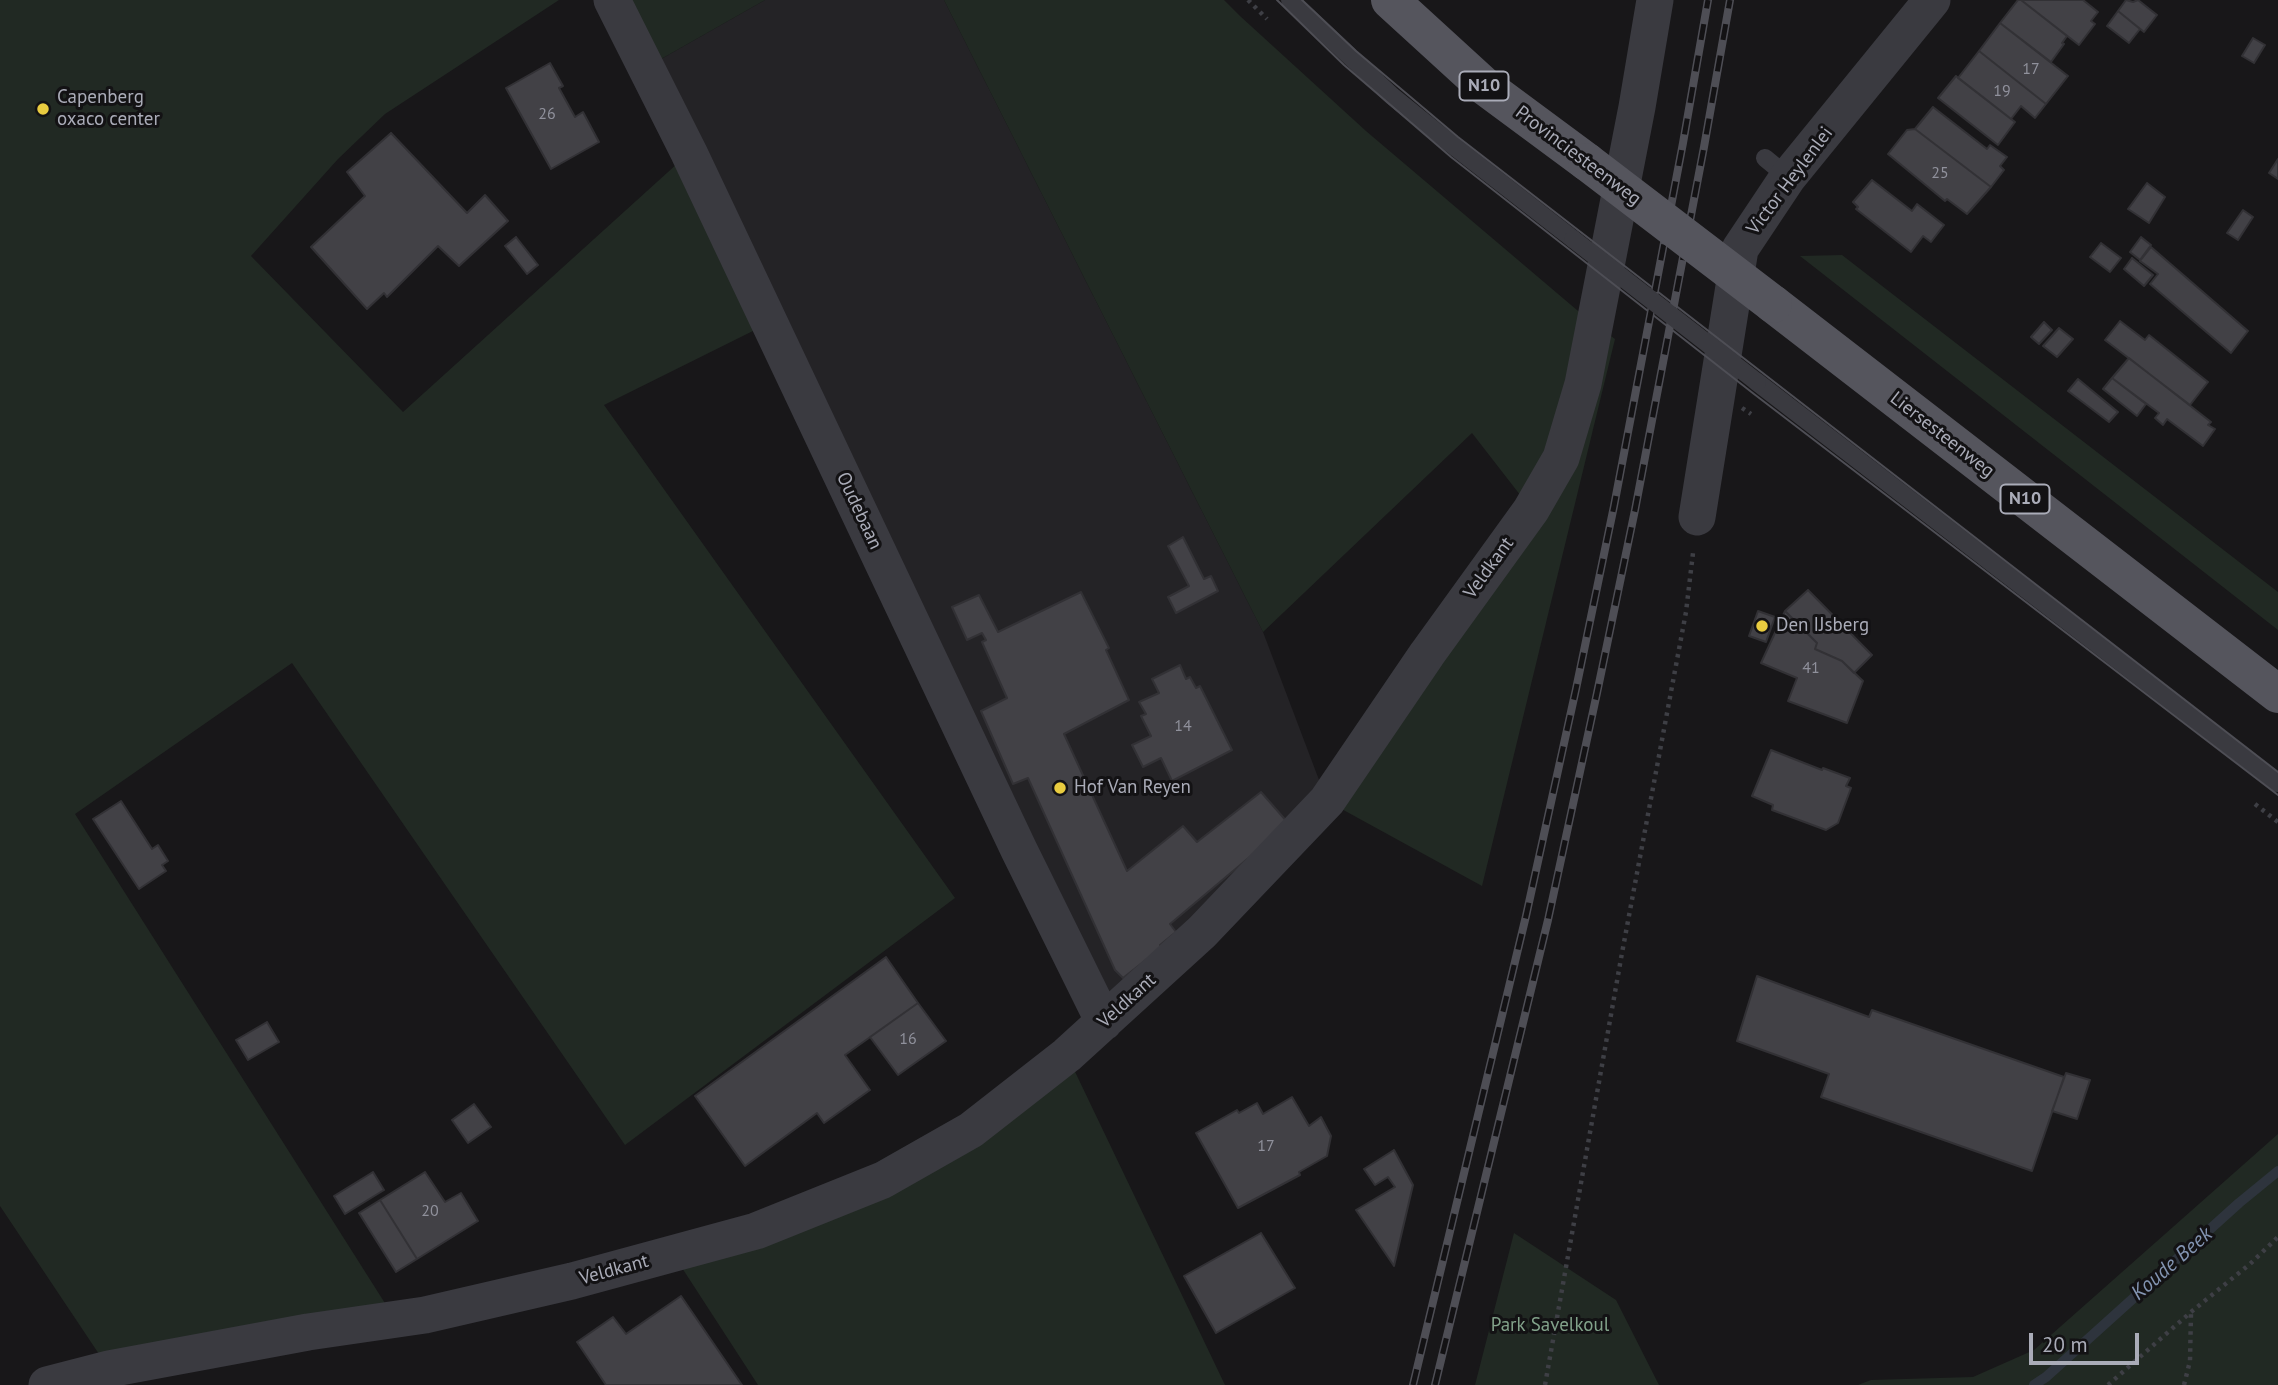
<!DOCTYPE html>
<style>
body{margin:0}
#map{position:relative;width:2278px;height:1385px;overflow:hidden;background:#181719;font-family:"PT Sans",sans-serif}
canvas{display:block}
.scale{position:absolute;left:2029px;top:1333px;width:110px;height:32px;box-sizing:border-box;border:4px solid #aaacb8;border-top:0;padding-left:9px;font-size:21px;line-height:24px;white-space:nowrap;color:#aaacb8;-webkit-text-stroke:5px #131214;paint-order:stroke}
</style>
<div id="map">
<canvas width="2278" height="1385"></canvas>
<div class="scale">20 m</div>
</div>
<script>
const ctx = document.querySelector('canvas').getContext('2d');
ctx.lineJoin = 'round';
function paint(path, color) { ctx.fillStyle = color; ctx.fill(path, 'evenodd'); }
const toPath = rows => new Path2D(rows.map(r => 'M' + r).join(''));
function stroke(path, color, width, dash) { ctx.strokeStyle = color; ctx.lineWidth = width; ctx.lineCap = dash ? 'butt' : 'round'; ctx.setLineDash(dash || []); ctx.stroke(path); }
function drawText(font, color, halo, rows, align = 'center') {
  ctx.font = font + ' "PT Sans",sans-serif'; ctx.lineWidth = 6; ctx.setLineDash([]); ctx.textBaseline = 'middle'; ctx.strokeStyle = halo; ctx.fillStyle = color; for (const [text, x, y, turn = 0] of rows) {
    ctx.save(); ctx.translate(x, y); ctx.rotate((+turn || 0) * Math.PI / 180); ctx.textAlign = isNaN(turn) ? turn : align; if (halo) ctx.strokeText(text, 0, 0); ctx.fillText(text, 0, 0); ctx.restore();
  }
}
paint(toPath([
 [765,0,944,0,1263,632,1327,801,1104,1022,647,67]
]), '#242326');
paint(toPath([
 [0,0,559,0,385,114,338,159,251,256,403,412,689,153,769,323,604,405,955,898,625,1145,292,663,75,814,395,1319,109,1369,0,1206],
 [612,0,765,0,647,67],
 [944,0,1224,0,1240,16,1366,131,1584,316,1615,339,1482,886,1327,801,1531,509,1472,433,1263,632],
 [1842,255,2278,592,2278,630,1800,256],
 [1067,1055,1225,1385,758,1385,673,1254,756,1231],
 [2278,1134,2278,1385,1858,1385,1871,1380,1973,1377,2034,1350],
 [1514,1233,1616,1300,1659,1385,1475,1385]
]), '#212923');
stroke(toPath([
 [2034,1385,2046,1377,2239,1203,2278,1171]
]), '#2e343d', 10);
const building = toPath([
 [2018,0,2021,0,2067,36,2062,43,2064,44,2051,62,2000,23,2018,0],
 [2021,0,2083,0,2098,12,2091,21,2095,24,2079,45,2021,0],
 [2126,0,2133,2,2138,0,2157,15,2144,32,2118,11,2126,0],
 [2118,11,2140,29,2129,43,2107,26,2118,11],
 [2000,23,2068,76,2046,104,1979,51,2000,23],
 [2253,38,2265,45,2254,63,2242,56,2253,38],
 [1979,51,2046,104,2035,118,2021,106,2011,119,1958,78,1979,51],
 [550,63,563,86,559,88,575,117,583,112,599,142,551,169,506,88,550,63],
 [1956,76,2015,122,1998,145,1938,98,1956,76],
 [1933,107,1987,149,1990,145,2007,157,2000,166,2004,170,1991,187,1915,129,1933,107],
 [1915,129,1991,187,1967,214,1947,199,1945,201,1888,154,1907,130,1915,129],
 [391,133,467,213,485,195,508,221,459,266,438,246,387,297,384,293,367,309,311,247,365,196,347,172,391,133],
 [2278,159,2278,179,2269,173,2278,159],
 [1872,180,1912,211,1917,204,1944,225,1931,242,1923,236,1911,252,1856,209,1858,207,1853,202,1872,180],
 [2147,183,2165,197,2149,223,2128,209,2147,183],
 [2243,210,2253,217,2238,240,2227,233,2243,210],
 [516,237,538,265,527,274,505,246,516,237],
 [2141,237,2151,245,2140,260,2130,252,2141,237],
 [2101,243,2121,258,2110,272,2090,257,2101,243],
 [2151,247,2248,331,2231,353,2150,284,2158,274,2140,261,2151,247],
 [2132,258,2153,275,2144,286,2124,269,2132,258],
 [2120,321,2145,340,2149,335,2208,382,2190,405,2105,340,2120,321],
 [2044,322,2052,330,2039,344,2031,337,2044,322],
 [2059,328,2073,339,2057,357,2043,346,2059,328],
 [2129,358,2211,422,2208,425,2215,429,2203,446,2167,419,2163,425,2155,418,2159,413,2112,378,2129,358],
 [2112,378,2146,404,2137,416,2103,389,2112,378],
 [2078,379,2118,412,2109,422,2068,391,2078,379],
 [1183,537,1204,579,1211,576,1218,591,1176,613,1168,597,1189,586,1168,546,1183,537],
 [1808,590,1872,655,1854,673,1842,661,1815,649,1817,643,1785,611,1808,590],
 [1081,592,1109,648,1106,650,1129,700,1064,734,1127,871,1183,826,1197,842,1261,792,1289,824,1170,924,1176,932,1160,945,1161,948,1123,978,1115,970,1028,778,1013,784,981,711,1007,698,982,642,986,640,982,633,967,640,952,607,979,595,998,632,1081,592],
 [1758,611,1775,617,1766,642,1749,636,1758,611],
 [1785,611,1817,643,1815,649,1842,661,1863,681,1847,723,1788,701,1797,678,1761,663,1785,611],
 [1180,665,1186,679,1190,677,1196,688,1200,686,1232,750,1172,781,1161,758,1143,767,1132,745,1151,736,1141,716,1146,714,1139,702,1159,693,1152,679,1180,665],
 [1771,750,1822,770,1823,768,1850,778,1846,786,1851,788,1838,823,1826,830,1772,810,1773,805,1752,796,1771,750],
 [121,801,152,849,158,845,168,861,162,865,166,871,139,889,93,819,121,801],
 [886,957,918,1003,845,1055,870,1090,824,1123,817,1113,745,1166,695,1096,886,957],
 [1757,976,1869,1017,1872,1010,2064,1077,2032,1171,1821,1097,1829,1074,1737,1041,1757,976],
 [918,1003,946,1041,898,1075,870,1037,918,1003],
 [267,1022,279,1042,248,1060,236,1040,267,1022],
 [2066,1073,2090,1080,2077,1119,2052,1111,2066,1073],
 [1292,1097,1309,1126,1321,1117,1331,1136,1327,1156,1299,1172,1300,1175,1238,1208,1196,1133,1237,1110,1239,1113,1257,1103,1263,1114,1292,1097],
 [474,1104,491,1127,468,1143,452,1120,474,1104],
 [1394,1150,1413,1185,1394,1266,1356,1210,1395,1187,1388,1177,1375,1185,1364,1169,1394,1150],
 [373,1172,384,1190,345,1214,334,1196,373,1172],
 [425,1172,445,1202,461,1193,478,1221,417,1259,380,1200,425,1172],
 [380,1200,417,1259,396,1272,359,1213,380,1200],
 [1261,1233,1295,1288,1216,1333,1184,1276,1261,1233],
 [681,1296,742,1385,606,1385,577,1342,613,1317,626,1334,681,1296]
]);
paint(building, '#424146');
stroke(building, '#323135', 2);
stroke(toPath([
 [1248,0,1267,19],
 [2255,804,2278,822],
 [1545,1385,1622,953,1686,612,1693,553],
 [2108,1385,2191,1312,2250,1264,2278,1237],
 [2184,1385,2190,1361,2191,1313]
]), '#3e3f45', 4.5, [3.5, 5]);
stroke(toPath([
 [1290,0,1392,96,1455,147,1573,239],
 [1765,158,1788,177],
 [1757,382,2278,783]
]), '#3a3a40', 18);
stroke(toPath([
 [612,0,689,153,1019,850,1104,1022],
 [1697,517,1740,249,1788,177,1932,0],
 [47,1385,109,1369,308,1332,425,1315,572,1281,756,1231,883,1180,971,1130,1067,1055,1202,932,1327,801,1427,654,1531,510,1561,458,1583,384,1637,107,1655,0]
]), '#3a3a40', 37);
stroke(toPath([
 [1390,0,1483,85,1587,162],
 [1773,304,2278,694]
]), '#55555d', 38);
stroke(toPath([
 [1277,0,1344,65,1451,157,1754,394,2278,795],
 [1302,0,1356,51,1458,137,2278,772]
]), '#4e4e55', 2);
const rail = toPath([
 [1413,1385,1526,916,1576,689,1614,506,1683,143,1708,0],
 [1435,1385,1548,920,1597,693,1635,510,1704,147,1730,0]
]);
stroke(rail, '#4e4e55', 8);
stroke(rail, '#131214', 5, [16]);
stroke(toPath([
 [1742,408,1751,414]
]), '#3e3f45', 4.5, [3.5, 5]);
stroke(toPath([
 [1573,239,1757,382]
]), '#3a3a40', 18);
stroke(toPath([
 [1587,162,1773,304]
]), '#55555d', 38);
for (const [x, y, r, color] of [
 [43,109,7,"#e9cc40"],
 [1762,626,7,"#e9cc40"],
 [1060,788,7,"#e9cc40"]
]) { const dot = new Path2D(); dot.arc(x, y, r, 0, 2 * Math.PI); ctx.fillStyle = color; ctx.fill(dot); stroke(dot, '#131214', 2.5); }
drawText('16px', '#90919c', null, [
 ["17",2031,69],
 ["19",2002,91],
 ["26",547,114],
 ["25",1940,173],
 ["41",1811,668],
 ["14",1183,726],
 ["16",908,1039],
 ["17",1266,1146],
 ["20",430,1211]
]);
for (const [x, y, w] of [
 [1484,86,49],
 [2025,499,49]
]) { const box = new Path2D(); box.roundRect(x - w / 2, y - 14.5, w, 29, 5); ctx.fillStyle = '#131214'; ctx.fill(box); stroke(box, '#aaacb8', 2); }
drawText('bold 18px', '#aaacb8', null, [
 ["N10",1484,86],
 ["N10",2025,499]
]);
drawText('19px', '#aaacb8', '#131214', [
 ["Capenberg",57,98],
 ["oxaco center",57,120],
 ["Den IJsberg",1776,626],
 ["Hof Van Reyen",1074,788]
], 'left');
drawText('19px', '#aaacb8', '#131214', [
 ["Provinciesteenweg",1578,156,37],
 ["Victor Heylenlei",1790,181,-53],
 ["Liersesteenweg",1942,435,38],
 ["Oudebaan",859,511,65],
 ["Veldkant",1489,568,-54],
 ["Veldkant",1127,1001,-42],
 ["Veldkant",614,1270,-15]
]);
drawText('19px', '#82a28a', '#131214', [
 ["Park Savelkoul",1550,1326]
]);
drawText('italic 21px', '#8394b1', '#131214', [
 ["Koude Beek",2172,1264,-41]
]);
</script>
